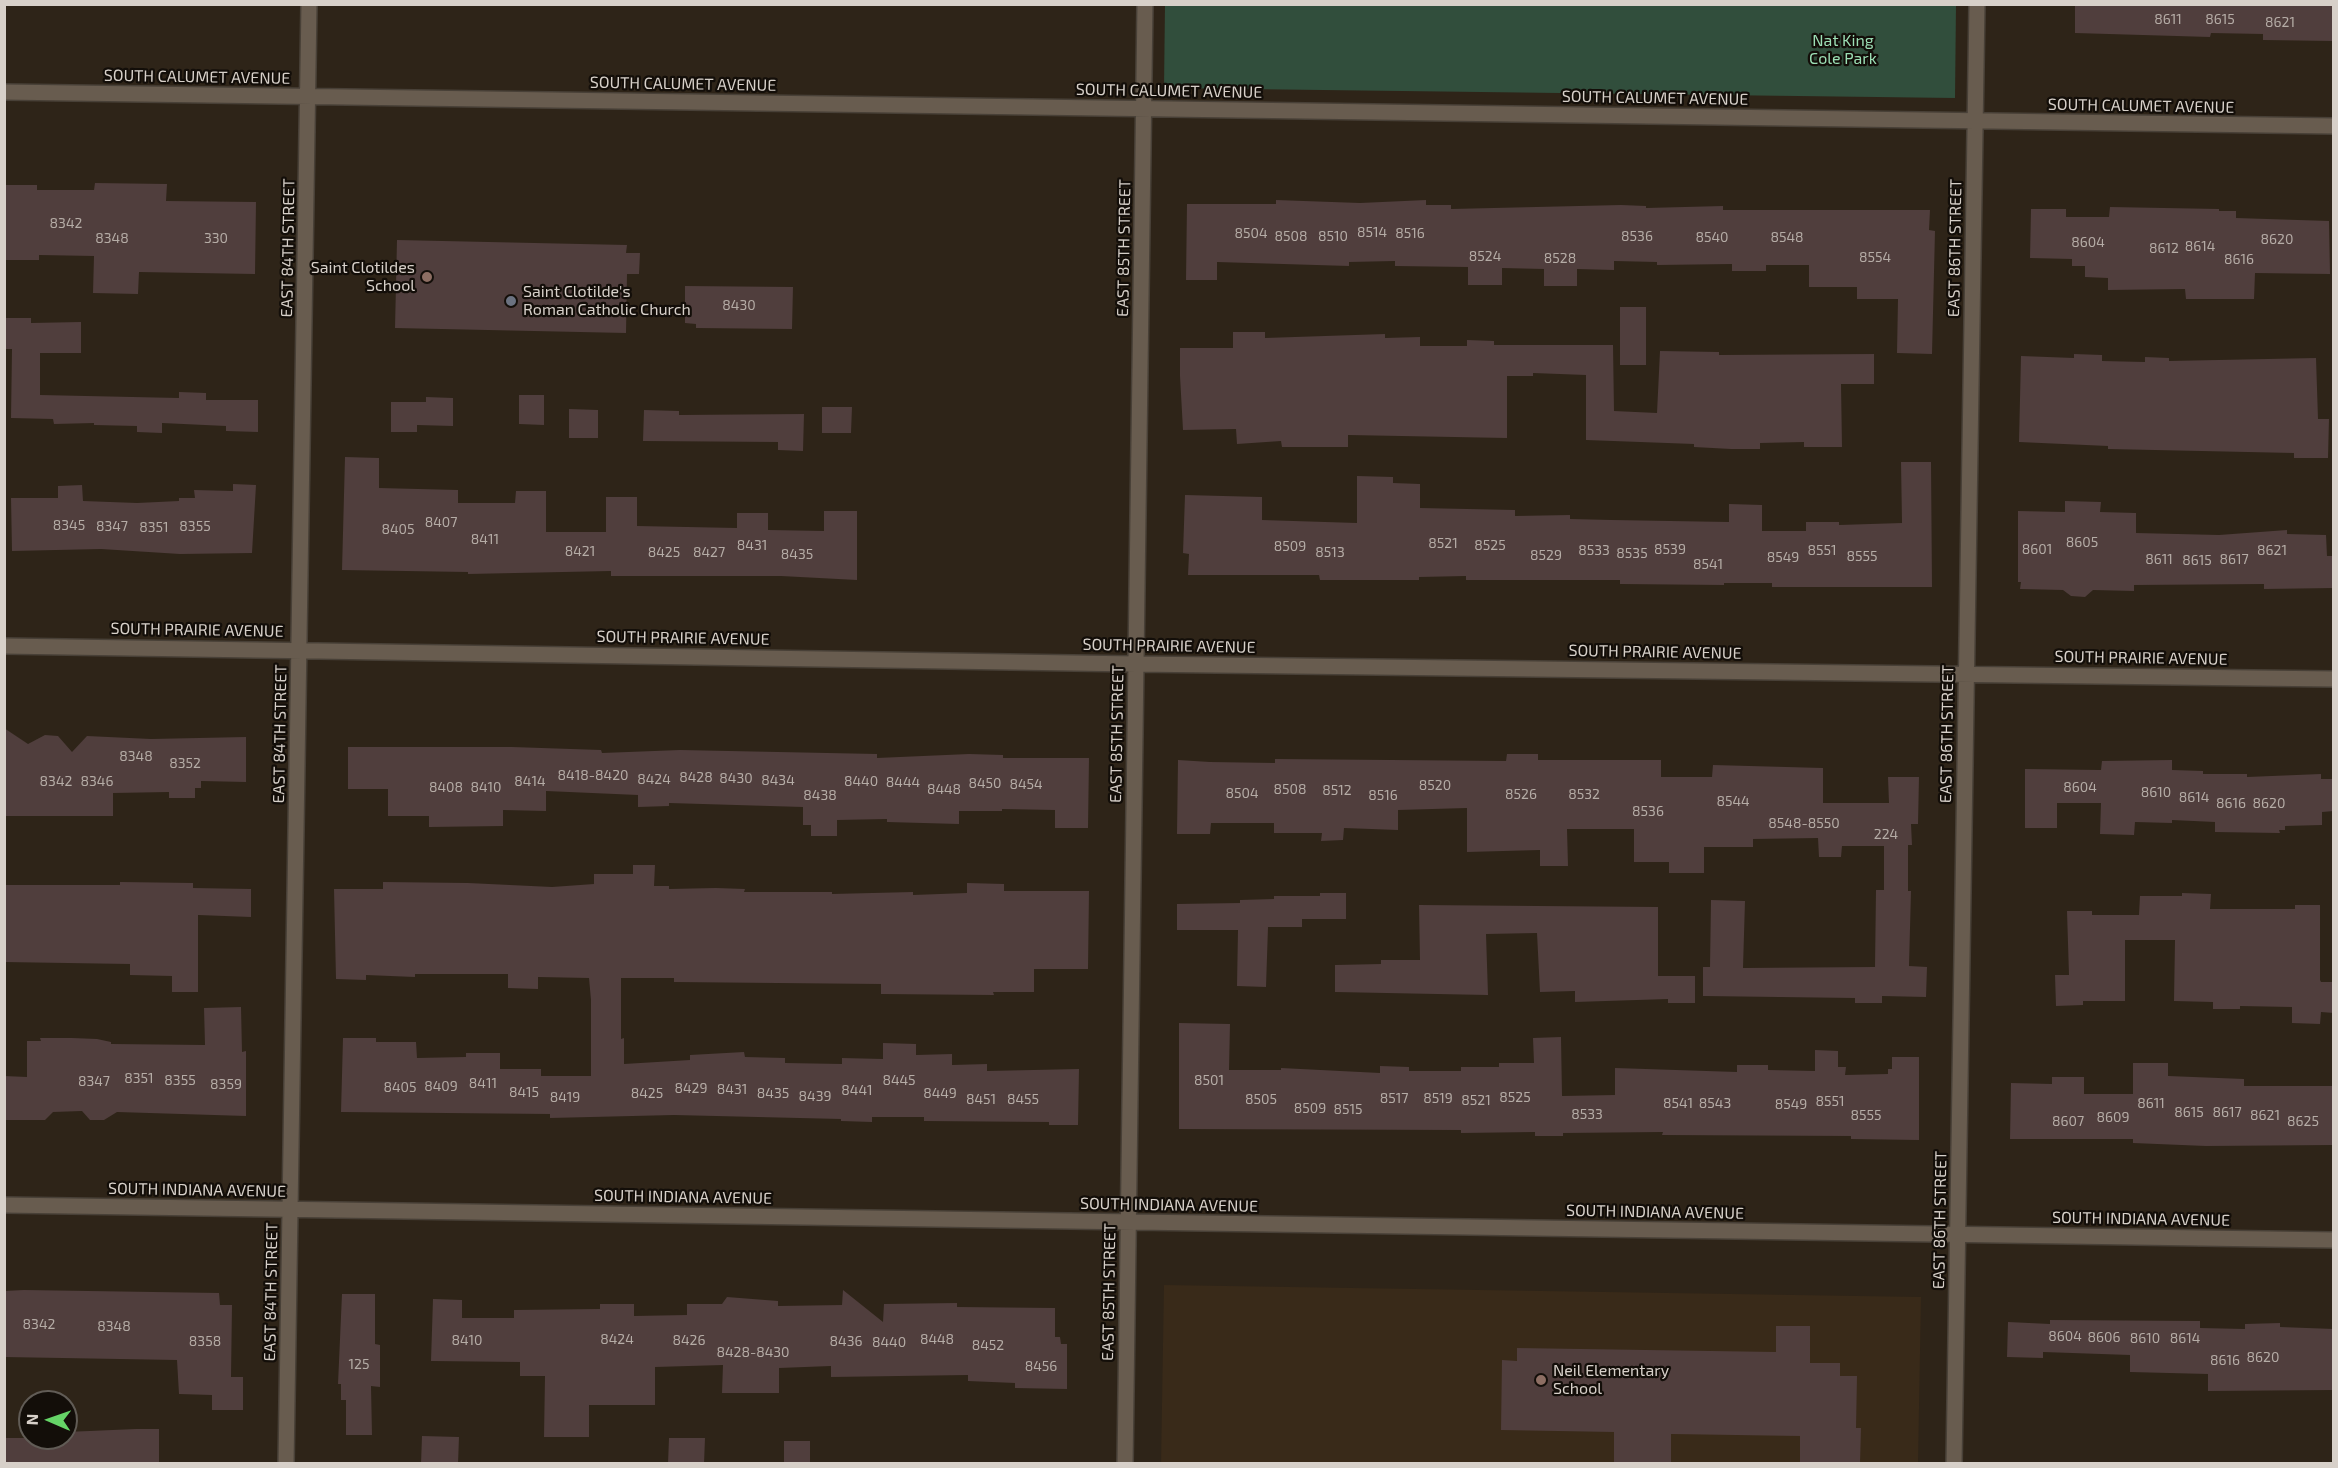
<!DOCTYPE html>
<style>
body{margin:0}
#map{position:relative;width:2338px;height:1468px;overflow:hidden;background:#2e2418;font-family:"Exo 2",sans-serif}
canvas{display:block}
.frame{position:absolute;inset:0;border:6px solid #d7d0c9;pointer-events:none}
.north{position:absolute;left:18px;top:1390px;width:60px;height:60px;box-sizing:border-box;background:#130e09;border:2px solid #615c56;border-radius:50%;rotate:272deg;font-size:16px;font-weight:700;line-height:24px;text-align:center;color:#d7d0c9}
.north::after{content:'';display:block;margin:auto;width:21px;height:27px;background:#65d467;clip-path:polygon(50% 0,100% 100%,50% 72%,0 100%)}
</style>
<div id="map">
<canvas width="2338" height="1468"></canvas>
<div class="frame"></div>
<div class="north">N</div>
</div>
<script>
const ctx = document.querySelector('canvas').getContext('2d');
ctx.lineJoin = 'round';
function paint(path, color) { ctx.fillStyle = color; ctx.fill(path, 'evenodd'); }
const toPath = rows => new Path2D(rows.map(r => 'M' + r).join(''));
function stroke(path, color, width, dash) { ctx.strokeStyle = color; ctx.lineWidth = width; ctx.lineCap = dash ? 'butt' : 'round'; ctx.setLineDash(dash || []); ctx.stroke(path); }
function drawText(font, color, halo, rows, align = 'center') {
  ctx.font = font + ' "Exo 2",sans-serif'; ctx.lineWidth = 4.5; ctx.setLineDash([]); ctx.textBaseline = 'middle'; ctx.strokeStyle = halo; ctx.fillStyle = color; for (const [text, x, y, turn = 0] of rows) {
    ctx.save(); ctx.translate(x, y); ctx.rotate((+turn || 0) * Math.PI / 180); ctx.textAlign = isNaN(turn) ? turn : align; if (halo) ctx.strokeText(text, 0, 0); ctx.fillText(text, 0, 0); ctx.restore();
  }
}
paint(toPath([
 [1164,1285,1921,1297,1918,1463,1161,1464]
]), '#392a19');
paint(toPath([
 [1165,5,1956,5,1955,98,1164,88]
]), '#314e3c');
paint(toPath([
 [2075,4,2334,4,2333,41,2263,40,2263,34,2211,33,2210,37,2075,33],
 [95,183,167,184,166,201,256,202,255,274,139,272,138,294,93,293,94,256,39,255,39,260,4,260,4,185,37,185,37,190,94,190],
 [1276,200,1360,203,1426,200,1426,205,1451,205,1451,209,1621,205,1646,206,1646,208,1723,206,1723,210,1930,210,1929,230,1935,231,1932,354,1897,353,1898,299,1857,299,1857,287,1809,287,1809,265,1766,265,1766,271,1732,271,1732,264,1657,265,1657,262,1614,261,1614,270,1577,269,1577,286,1544,286,1544,269,1502,268,1502,285,1468,285,1468,267,1395,266,1395,261,1349,262,1349,266,1217,262,1217,280,1186,280,1187,204,1276,204],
 [2110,207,2219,209,2219,211,2236,211,2236,218,2329,221,2330,274,2255,273,2254,299,2186,299,2185,289,2108,290,2108,278,2085,277,2085,266,2072,266,2072,259,2030,258,2031,209,2066,209,2066,217,2109,217],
 [397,240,627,245,626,253,640,253,639,274,627,274,626,333,395,328],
 [685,286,793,287,792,329,696,328,696,324,685,323],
 [1620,307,1646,307,1646,365,1620,365],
 [4,318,31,318,31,323,81,322,81,353,40,353,40,395,179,398,179,392,206,393,206,400,258,400,258,432,226,431,226,426,162,423,162,433,137,432,137,426,94,425,94,423,54,424,53,419,11,418,12,349,4,349],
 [1233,332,1265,332,1265,338,1385,334,1385,338,1420,337,1420,346,1467,346,1467,340,1494,341,1494,345,1613,345,1614,411,1657,413,1660,351,1719,352,1719,355,1874,354,1874,384,1841,384,1842,447,1804,447,1804,442,1760,443,1760,449,1731,449,1694,447,1694,444,1586,440,1586,375,1533,373,1533,376,1507,376,1507,438,1348,435,1348,447,1282,447,1281,441,1237,444,1236,429,1183,430,1180,376,1180,348,1233,348],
 [2074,354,2102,355,2102,361,2145,362,2145,357,2169,358,2169,361,2316,358,2318,419,2329,419,2328,458,2294,458,2294,453,2108,449,2108,446,2019,442,2021,356,2074,358],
 [519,395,544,395,544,425,519,424],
 [426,397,453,398,453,426,417,425,417,432,391,432,391,402,426,402],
 [822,407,852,407,851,433,822,433],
 [569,409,598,410,598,438,569,438],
 [644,410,679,411,679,415,804,414,803,451,778,450,778,442,643,441],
 [345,457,379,458,379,488,458,490,458,503,515,503,516,491,546,491,546,532,606,532,606,497,637,497,637,526,737,528,737,513,768,513,768,530,824,531,824,511,857,511,857,580,781,576,611,576,611,571,468,574,468,572,342,570],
 [1901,462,1931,462,1932,587,1772,587,1772,583,1724,583,1724,585,1620,584,1620,580,1466,580,1466,576,1419,577,1419,580,1320,580,1319,575,1188,575,1189,554,1183,553,1185,495,1262,497,1262,520,1357,523,1357,476,1393,477,1393,483,1420,484,1420,508,1515,510,1515,516,1570,515,1570,519,1612,520,1729,522,1729,504,1762,505,1762,531,1806,531,1806,522,1839,522,1839,525,1902,523],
 [233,484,256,485,252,553,180,554,101,549,12,551,11,498,58,498,58,486,82,485,83,501,137,503,179,501,179,498,195,498,194,490,233,491],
 [2065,501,2101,502,2100,512,2136,513,2136,533,2219,535,2287,530,2287,534,2326,535,2327,556,2334,556,2334,588,2264,589,2264,584,2134,585,2134,591,2093,590,2085,597,2071,596,2063,590,2020,589,2021,582,2018,582,2018,511,2065,512],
 [4,728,28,744,45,735,58,736,72,752,87,736,151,739,246,737,246,782,201,781,201,788,195,788,195,798,169,798,169,792,113,793,113,816,4,816],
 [348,747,512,747,601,750,602,753,680,750,877,754,877,758,969,754,1003,755,1003,758,1089,758,1088,828,1055,828,1055,810,1002,809,1002,811,959,811,959,824,887,822,887,819,837,820,837,836,811,836,811,825,803,825,803,807,669,803,669,806,638,807,638,795,546,791,546,811,503,810,503,826,429,827,429,816,388,816,388,789,348,789],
 [1507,754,1538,754,1538,760,1661,760,1661,777,1712,777,1713,765,1823,768,1823,803,1889,803,1888,777,1919,777,1918,824,1911,824,1912,845,1908,845,1908,891,1911,891,1909,966,1927,967,1926,997,1882,996,1882,1003,1855,1003,1855,998,1703,996,1703,967,1710,967,1711,900,1745,901,1743,968,1875,967,1876,890,1884,890,1884,846,1842,846,1841,857,1819,857,1818,838,1753,839,1753,847,1704,847,1704,873,1669,873,1669,862,1634,862,1634,829,1567,829,1568,866,1540,866,1540,850,1467,852,1467,808,1398,810,1398,830,1344,828,1343,840,1321,841,1322,833,1274,833,1274,823,1211,823,1210,834,1177,834,1178,760,1210,762,1275,763,1275,759,1506,761],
 [2172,760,2172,770,2203,771,2203,774,2247,774,2247,777,2321,774,2321,779,2334,779,2334,811,2322,812,2322,825,2285,826,2285,830,2279,830,2280,833,2215,832,2215,822,2172,820,2172,823,2135,822,2134,835,2100,834,2101,803,2057,803,2057,828,2025,828,2025,769,2101,770,2102,761],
 [633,865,655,865,654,886,669,886,669,889,716,888,745,889,744,892,832,892,832,894,913,892,913,895,967,893,967,883,1004,884,1004,891,1089,891,1088,969,1034,969,1034,992,993,992,994,995,881,994,881,984,674,982,674,978,621,978,621,1039,624,1038,624,1064,690,1060,690,1055,744,1052,745,1057,785,1058,785,1063,842,1064,842,1058,883,1059,883,1043,916,1044,916,1055,952,1054,952,1065,987,1064,987,1071,1079,1069,1078,1125,1049,1125,1049,1122,924,1121,924,1117,872,1117,872,1122,841,1121,841,1119,674,1115,550,1118,550,1114,341,1112,343,1038,376,1038,376,1042,416,1042,417,1058,466,1057,466,1053,500,1053,500,1069,541,1069,541,1076,591,1076,591,1000,589,978,538,977,538,989,508,988,508,974,415,974,415,977,366,975,366,980,336,979,334,889,383,889,383,882,468,883,552,887,594,884,594,874,633,874],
 [120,882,193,883,193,888,251,889,251,917,198,915,198,992,172,992,172,976,130,975,130,964,4,962,4,885,120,885],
 [1320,893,1346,893,1346,919,1302,919,1302,927,1268,927,1266,987,1237,986,1238,930,1177,930,1177,904,1240,903,1240,900,1274,899,1274,896,1320,896],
 [2182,893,2211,894,2210,909,2295,909,2295,905,2320,905,2320,980,2321,982,2334,982,2334,1013,2321,1012,2320,1024,2292,1023,2292,1007,2240,1006,2240,1009,2213,1009,2213,1002,2174,1001,2175,940,2125,940,2125,1001,2083,1001,2083,1005,2056,1006,2055,975,2069,975,2067,911,2092,911,2092,915,2139,915,2140,896,2182,896],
 [1419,905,1658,907,1658,976,1695,976,1695,1003,1668,1003,1668,999,1575,1002,1575,991,1540,992,1537,933,1486,934,1488,995,1335,992,1335,965,1381,964,1381,960,1420,960],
 [241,1007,242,1052,246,1051,246,1116,117,1112,104,1120,90,1120,82,1111,53,1112,45,1120,4,1120,4,1076,27,1077,27,1041,41,1041,40,1038,72,1038,97,1039,111,1042,111,1044,205,1045,204,1008],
 [1179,1023,1230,1024,1229,1070,1281,1070,1281,1068,1380,1073,1380,1066,1409,1067,1409,1071,1461,1071,1461,1067,1499,1067,1499,1063,1534,1063,1533,1038,1561,1037,1562,1096,1615,1095,1615,1068,1737,1072,1737,1065,1768,1065,1768,1070,1815,1071,1815,1050,1838,1051,1838,1067,1846,1067,1845,1075,1888,1074,1888,1069,1892,1069,1892,1057,1919,1057,1919,1140,1851,1139,1851,1136,1662,1135,1663,1132,1563,1133,1563,1136,1535,1136,1535,1132,1461,1133,1461,1130,1179,1129],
 [2133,1063,2168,1063,2168,1076,2244,1079,2244,1086,2334,1086,2334,1145,2206,1146,2133,1143,2133,1139,2010,1139,2011,1083,2052,1084,2052,1077,2084,1077,2084,1094,2133,1094],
 [24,1290,219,1293,220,1305,232,1305,231,1377,243,1377,243,1410,212,1410,212,1395,179,1394,177,1360,4,1357,4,1291],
 [843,1290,883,1322,884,1304,957,1303,957,1307,1055,1308,1055,1337,1060,1337,1061,1344,1067,1344,1067,1389,1015,1388,1015,1383,968,1381,968,1375,831,1377,831,1366,779,1368,779,1393,722,1393,723,1365,655,1367,655,1405,589,1405,589,1437,544,1437,545,1376,520,1376,520,1362,431,1361,433,1299,462,1300,462,1318,514,1318,514,1310,600,1309,600,1304,634,1304,634,1316,687,1315,687,1304,722,1304,727,1297,778,1301,778,1306,842,1305],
 [342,1294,375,1294,375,1344,380,1345,380,1387,371,1386,372,1435,346,1435,346,1400,341,1400,341,1384,338,1384],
 [2050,1320,2200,1321,2200,1328,2245,1329,2245,1324,2280,1323,2280,1327,2334,1329,2334,1390,2208,1391,2208,1374,2130,1372,2130,1355,2043,1352,2043,1358,2007,1357,2008,1322,2050,1324],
 [1776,1326,1810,1326,1810,1363,1840,1363,1840,1376,1857,1376,1856,1428,1861,1428,1860,1464,1800,1464,1800,1436,1671,1434,1671,1464,1614,1464,1614,1432,1501,1430,1502,1360,1517,1361,1517,1348,1776,1352],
 [136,1429,159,1429,159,1464,4,1464,4,1438,66,1438,66,1432],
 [422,1436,459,1437,458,1464,421,1464],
 [669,1438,705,1438,704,1464,668,1464],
 [784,1441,810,1441,810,1464,784,1464]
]), '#503e3d');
const minor = toPath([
 [4,92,2334,126],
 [4,646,1136,664,2334,679],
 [4,1205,2334,1240],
 [286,1464,309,4],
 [1125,1464,1145,4],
 [1954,1464,1977,4]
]);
stroke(minor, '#484037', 18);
stroke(minor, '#685c4f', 15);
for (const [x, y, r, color] of [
 [427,277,6,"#8d6e63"],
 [511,301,6,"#6b7280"],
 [1541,1380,6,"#8d6e63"]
]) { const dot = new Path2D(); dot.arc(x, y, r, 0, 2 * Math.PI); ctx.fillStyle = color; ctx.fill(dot); stroke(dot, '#130e09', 2); }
drawText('14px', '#b5aca6', null, [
 ["8611",2168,19],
 ["8615",2220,19],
 ["8621",2280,22],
 ["8342",66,223],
 ["8514",1372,232],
 ["8504",1251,233],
 ["8516",1410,233],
 ["8508",1291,236],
 ["8510",1333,236],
 ["8536",1637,236],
 ["8540",1712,237],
 ["8548",1787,237],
 ["8348",112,238],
 ["330",216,238],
 ["8620",2277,239],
 ["8604",2088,242],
 ["8614",2200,246],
 ["8612",2164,248],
 ["8524",1485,256],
 ["8554",1875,257],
 ["8528",1560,258],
 ["8616",2239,259],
 ["8430",739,305],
 ["8407",441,522],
 ["8345",69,525],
 ["8347",112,526],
 ["8355",195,526],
 ["8351",154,527],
 ["8405",398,529],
 ["8411",485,539],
 ["8605",2082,542],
 ["8521",1443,543],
 ["8431",752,545],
 ["8525",1490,545],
 ["8509",1290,546],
 ["8539",1670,549],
 ["8601",2037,549],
 ["8533",1594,550],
 ["8551",1822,550],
 ["8621",2272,550],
 ["8421",580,551],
 ["8425",664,552],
 ["8427",709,552],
 ["8513",1330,552],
 ["8535",1632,553],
 ["8435",797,554],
 ["8529",1546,555],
 ["8555",1862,556],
 ["8549",1783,557],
 ["8611",2159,559],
 ["8617",2234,559],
 ["8615",2197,560],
 ["8541",1708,564],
 ["8348",136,756],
 ["8352",185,763],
 ["8418-8420",593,775],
 ["8428",696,777],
 ["8430",736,778],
 ["8424",654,779],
 ["8434",778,780],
 ["8342",56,781],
 ["8346",97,781],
 ["8414",530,781],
 ["8440",861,781],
 ["8444",903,782],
 ["8450",985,783],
 ["8454",1026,784],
 ["8520",1435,785],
 ["8408",446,787],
 ["8410",486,787],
 ["8604",2080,787],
 ["8448",944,789],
 ["8508",1290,789],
 ["8512",1337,790],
 ["8610",2156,792],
 ["8504",1242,793],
 ["8526",1521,794],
 ["8532",1584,794],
 ["8438",820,795],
 ["8516",1383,795],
 ["8614",2194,797],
 ["8544",1733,801],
 ["8616",2231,803],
 ["8620",2269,803],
 ["8536",1648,811],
 ["8548-8550",1804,823],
 ["224",1886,834],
 ["8351",139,1078],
 ["8355",180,1080],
 ["8445",899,1080],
 ["8501",1209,1080],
 ["8347",94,1081],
 ["8411",483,1083],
 ["8359",226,1084],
 ["8409",441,1086],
 ["8405",400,1087],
 ["8429",691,1088],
 ["8431",732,1089],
 ["8441",857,1090],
 ["8415",524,1092],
 ["8425",647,1093],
 ["8435",773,1093],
 ["8449",940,1093],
 ["8439",815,1096],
 ["8419",565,1097],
 ["8525",1515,1097],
 ["8517",1394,1098],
 ["8519",1438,1098],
 ["8451",981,1099],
 ["8455",1023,1099],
 ["8505",1261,1099],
 ["8521",1476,1100],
 ["8551",1830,1101],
 ["8541",1678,1103],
 ["8543",1715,1103],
 ["8611",2151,1103],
 ["8549",1791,1104],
 ["8509",1310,1108],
 ["8515",1348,1109],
 ["8615",2189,1112],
 ["8617",2227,1112],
 ["8533",1587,1114],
 ["8555",1866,1115],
 ["8621",2265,1115],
 ["8609",2113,1117],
 ["8607",2068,1121],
 ["8625",2303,1121],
 ["8342",39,1324],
 ["8348",114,1326],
 ["8604",2065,1336],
 ["8606",2104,1337],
 ["8610",2145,1338],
 ["8614",2185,1338],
 ["8424",617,1339],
 ["8448",937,1339],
 ["8410",467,1340],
 ["8426",689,1340],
 ["8358",205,1341],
 ["8436",846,1341],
 ["8440",889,1342],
 ["8452",988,1345],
 ["8428-8430",753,1352],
 ["8620",2263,1357],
 ["8616",2225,1360],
 ["125",359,1364],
 ["8456",1041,1366]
]);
drawText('16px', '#9cdfb5', '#130e09', [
 ["Nat King",1843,41],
 ["Cole Park",1843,59]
]);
drawText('16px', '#d7d0c9', '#130e09', [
 ["SOUTH CALUMET AVENUE",197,77,1],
 ["SOUTH CALUMET AVENUE",683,84,1],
 ["SOUTH CALUMET AVENUE",1169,91,1],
 ["SOUTH CALUMET AVENUE",1655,98,1],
 ["SOUTH CALUMET AVENUE",2141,106,1],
 ["EAST 84TH STREET",288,248,-89],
 ["EAST 85TH STREET",1124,248,-89],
 ["EAST 86TH STREET",1955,248,-89],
 ["SOUTH PRAIRIE AVENUE",197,630,1],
 ["SOUTH PRAIRIE AVENUE",683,638,1],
 ["SOUTH PRAIRIE AVENUE",1169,646,1],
 ["SOUTH PRAIRIE AVENUE",1655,652,1],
 ["SOUTH PRAIRIE AVENUE",2141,658,1],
 ["EAST 84TH STREET",280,734,-89],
 ["EAST 85TH STREET",1117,734,-89],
 ["EAST 86TH STREET",1947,734,-89],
 ["SOUTH INDIANA AVENUE",197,1190,1],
 ["SOUTH INDIANA AVENUE",683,1197,1],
 ["SOUTH INDIANA AVENUE",1169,1205,1],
 ["SOUTH INDIANA AVENUE",1655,1212,1],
 ["SOUTH INDIANA AVENUE",2141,1219,1],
 ["EAST 86TH STREET",1940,1220,-89],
 ["EAST 84TH STREET",271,1292,-89],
 ["EAST 85TH STREET",1109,1292,-89]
]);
drawText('16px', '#d7d0c9', '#130e09', [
 ["Saint Clotildes",415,268,"right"],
 ["School",415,286,"right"],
 ["Saint Clotilde's",523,292],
 ["Roman Catholic Church",523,310],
 ["Neil Elementary",1553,1371],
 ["School",1553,1389]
], 'left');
</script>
